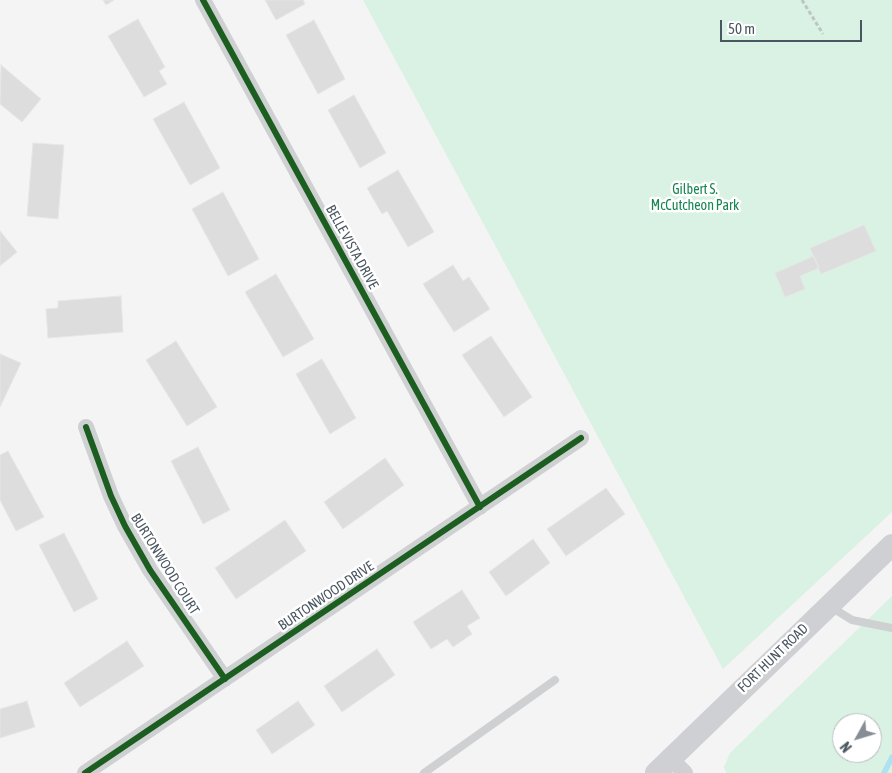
<!DOCTYPE html>
<style>
body{margin:0}
#map{position:relative;width:892px;height:773px;overflow:hidden;background:#f4f4f4;font-family:"Asap Condensed",sans-serif}
canvas{display:block}
.north{position:absolute;left:832px;top:713px;width:50px;height:50px;box-sizing:border-box;background:#fff;border:1px solid #b7bbc0;border-radius:50%;rotate:231deg;font-size:14px;font-weight:700;line-height:20px;text-align:center;color:#4a5661}
.north::after{content:'';display:block;margin:auto;width:18px;height:22px;background:#868d94;clip-path:polygon(50% 0,100% 100%,50% 72%,0 100%)}
.scale{position:absolute;left:720px;top:20px;width:142px;height:22px;box-sizing:border-box;border:2px solid #4a5661;border-top:0;padding-left:6px;font-size:15px;line-height:18px;white-space:nowrap;color:#4a5661;-webkit-text-stroke:4px #fff;paint-order:stroke}
</style>
<div id="map">
<canvas width="892" height="773"></canvas>
<div class="north">N</div>
<div class="scale">50 m</div>
</div>
<script>
const ctx = document.querySelector('canvas').getContext('2d');
ctx.lineJoin = 'round';
function paint(path, color) { ctx.fillStyle = color; ctx.fill(path, 'evenodd'); }
const toPath = rows => new Path2D(rows.map(r => 'M' + r).join(''));
function stroke(path, color, width, dash) { ctx.strokeStyle = color; ctx.lineWidth = width; ctx.lineCap = dash ? 'butt' : 'round'; ctx.setLineDash(dash || []); ctx.stroke(path); }
function drawText(font, color, halo, rows, align = 'center') {
  ctx.font = font + ' "Asap Condensed",sans-serif'; ctx.lineWidth = 5; ctx.setLineDash([]); ctx.textBaseline = 'middle'; ctx.strokeStyle = halo; ctx.fillStyle = color; for (const [text, x, y, turn = 0] of rows) {
    ctx.save(); ctx.translate(x, y); ctx.rotate((+turn || 0) * Math.PI / 180); ctx.textAlign = isNaN(turn) ? turn : align; if (halo) ctx.strokeText(text, 0, 0); ctx.fillText(text, 0, 0); ctx.restore();
  }
}
paint(toPath([
 [363,0,892,0,892,512,723,669],
 [892,596,892,773,726,773,724,767,730,753],
 [842,723,872,723,872,753,842,753]
]), '#d9f2e3');
stroke(toPath([
 [884,773,892,757]
]), '#aee2f0', 5.5);
const building = toPath([
 [103,0,114,0,106,5,103,0],
 [265,0,303,0,305,4,276,20,265,0],
 [138,19,165,67,159,71,167,84,144,97,108,36,138,19],
 [314,20,345,79,318,94,286,35,314,20],
 [1,65,41,99,22,122,0,104,1,65],
 [354,95,386,153,360,168,328,110,354,95],
 [184,102,220,168,190,185,153,119,184,102],
 [33,143,64,145,58,219,27,216,33,143],
 [398,170,434,232,408,247,387,211,382,214,367,188,398,170],
 [223,192,259,259,228,276,192,209,223,192],
 [864,225,876,251,821,274,810,248,864,225],
 [0,231,17,252,0,266,0,231],
 [814,256,819,268,800,276,805,289,785,297,775,273,814,256],
 [453,265,463,281,469,277,490,309,454,332,423,284,453,265],
 [276,274,314,339,283,357,245,292,276,274],
 [121,296,123,332,48,338,46,309,58,308,58,301,121,296],
 [491,336,532,397,504,417,462,355,491,336],
 [176,341,217,407,187,426,146,360,176,341],
 [0,354,21,363,0,407,0,354],
 [322,359,356,418,330,434,296,374,322,359],
 [198,447,230,510,203,524,171,461,198,447],
 [8,451,44,517,16,531,0,500,0,455,8,451],
 [385,458,404,485,343,529,324,502,385,458],
 [606,488,625,514,566,556,547,529,606,488],
 [285,520,306,551,236,599,215,568,285,520],
 [64,533,98,599,74,612,39,545,64,533],
 [533,539,550,563,506,596,489,572,533,539],
 [462,590,480,618,467,626,472,634,453,647,447,639,431,649,413,622,462,590],
 [127,641,144,666,80,707,64,683,127,641],
 [377,649,395,675,342,712,324,686,377,649],
 [27,701,35,727,0,738,0,709,27,701],
 [298,701,315,725,272,754,256,730,298,701]
]);
paint(building, '#ddddde');
stroke(building, '#e5e6e7', 1);
stroke(toPath([
 [802,0,823,34]
]), '#bcc7c4', 3, [4, 2.5]);
stroke(toPath([
 [831,607,852,620,892,628],
 [424,773,555,680]
]), '#ced0d2', 8);
stroke(toPath([
 [203,0,480,507],
 [86,427,111,496,125,526,150,570,225,679],
 [671,759,685,773],
 [85,773,581,438]
]), '#ced0d2', 16);
stroke(toPath([
 [656,773,892,545]
]), '#ced0d4', 22);
stroke(toPath([
 [203,0,480,507],
 [86,427,111,496,125,526,150,570,225,679],
 [85,773,581,438]
]), '#1b5e20', 6);
drawText('14px', '#17864f', '#fff', [
 ["Gilbert S.",695,190],
 ["McCutcheon Park",695,206]
]);
drawText('14px', '#4a5661', '#fff', [
 ["BELLE VISTA DRIVE",352,247,61],
 ["BURTONWOOD COURT",165,564,58],
 ["BURTONWOOD DRIVE",326,596,-34],
 ["FORT HUNT ROAD",773,658,-44]
]);
</script>
